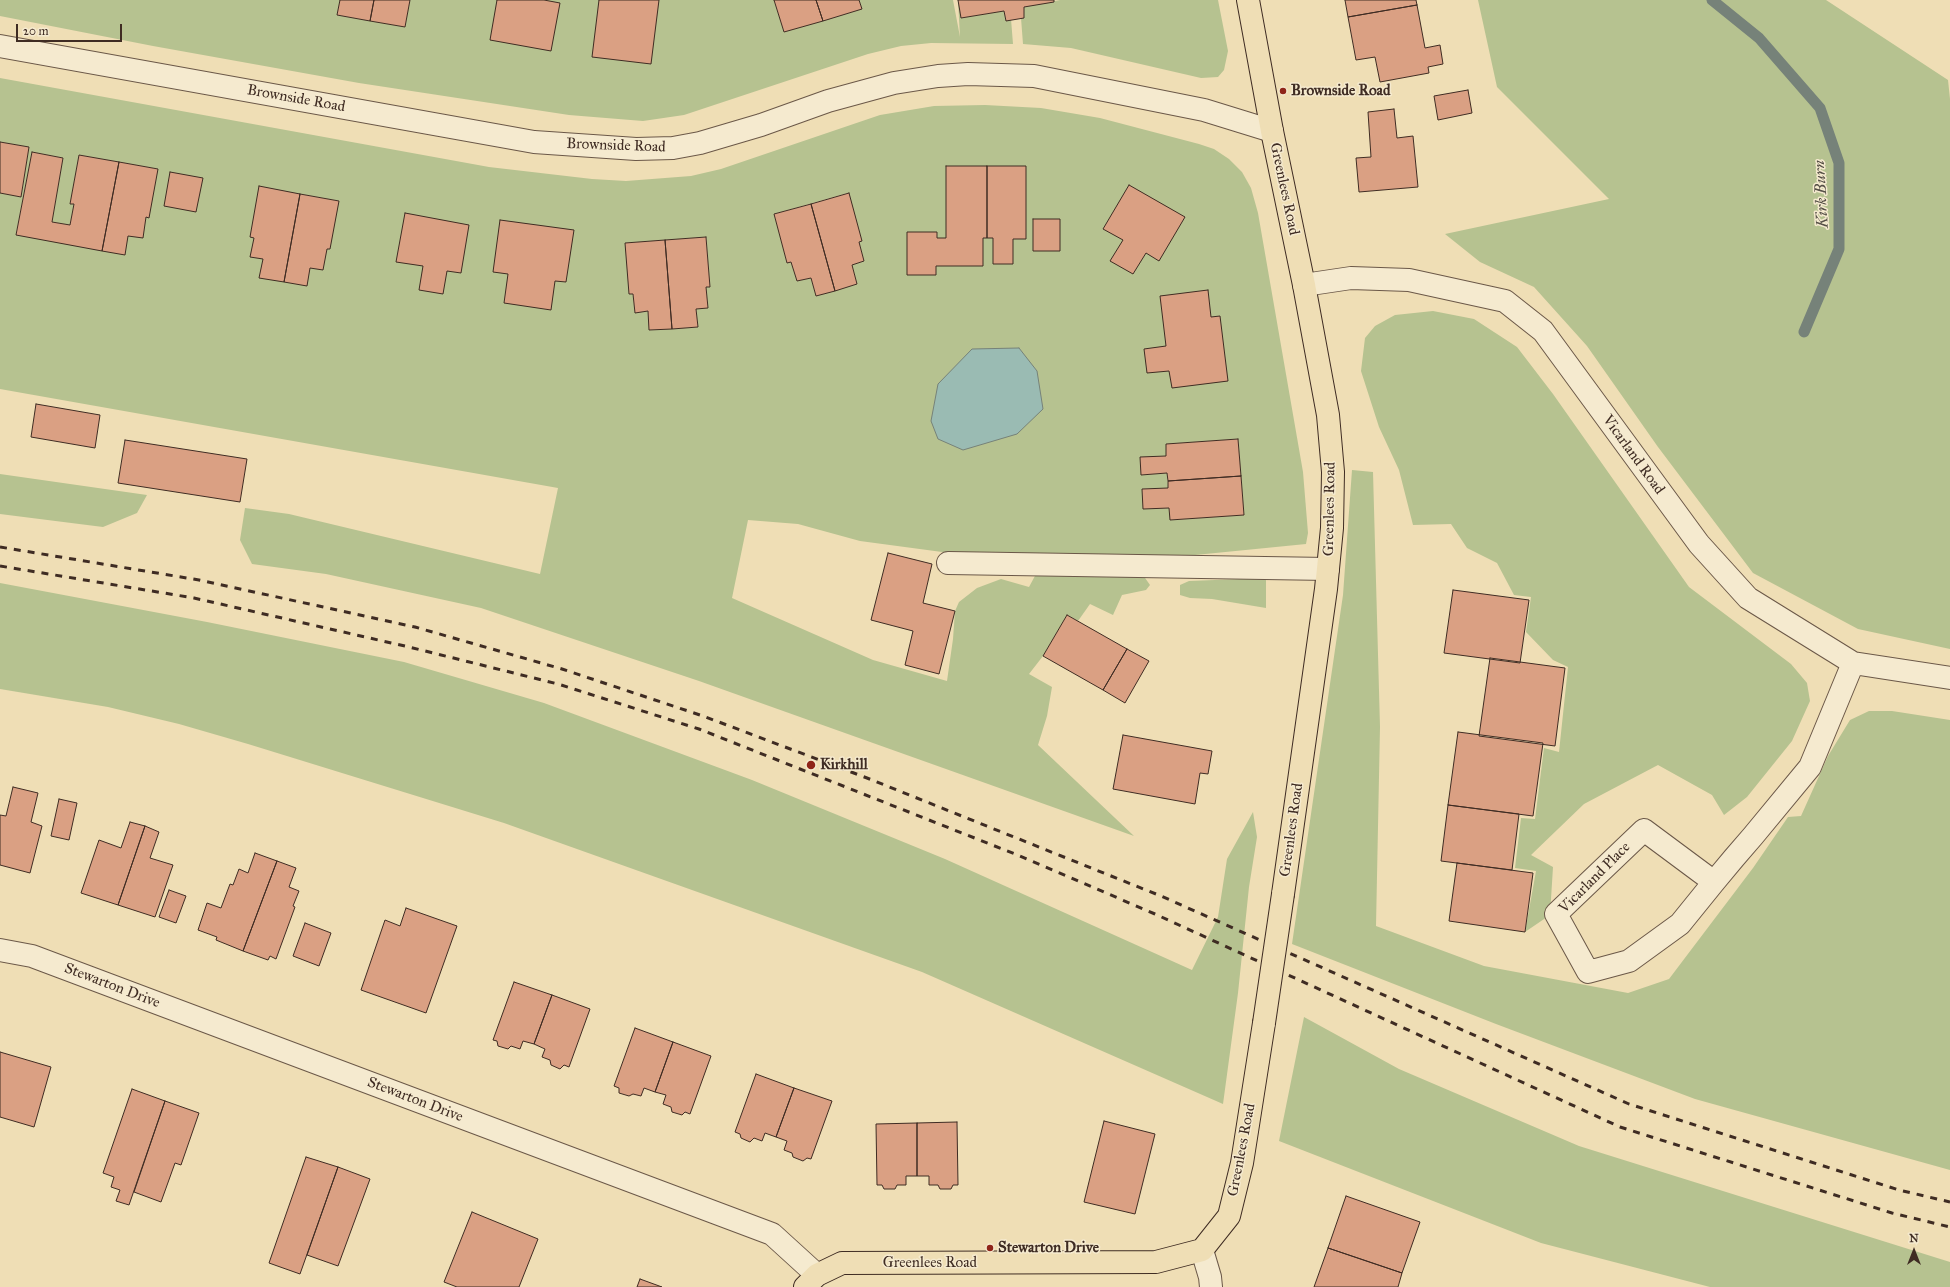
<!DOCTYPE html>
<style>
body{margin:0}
#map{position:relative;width:1950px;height:1287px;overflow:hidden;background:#efdeb5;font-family:"IM FELL Great Primer",serif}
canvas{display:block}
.north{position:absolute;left:1894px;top:1231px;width:40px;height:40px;-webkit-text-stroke:3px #f5eacf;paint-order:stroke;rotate:0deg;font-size:11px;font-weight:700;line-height:16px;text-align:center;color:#3f2c23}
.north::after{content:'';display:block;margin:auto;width:14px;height:18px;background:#3f2c23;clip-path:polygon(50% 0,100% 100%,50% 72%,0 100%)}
.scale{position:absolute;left:16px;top:24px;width:106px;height:18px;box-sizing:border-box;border:2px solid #3f2c23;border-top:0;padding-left:5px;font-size:12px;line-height:14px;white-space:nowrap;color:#3f2c23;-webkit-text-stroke:3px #f5eacf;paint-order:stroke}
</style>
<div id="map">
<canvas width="1950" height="1287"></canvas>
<div class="north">N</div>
<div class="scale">20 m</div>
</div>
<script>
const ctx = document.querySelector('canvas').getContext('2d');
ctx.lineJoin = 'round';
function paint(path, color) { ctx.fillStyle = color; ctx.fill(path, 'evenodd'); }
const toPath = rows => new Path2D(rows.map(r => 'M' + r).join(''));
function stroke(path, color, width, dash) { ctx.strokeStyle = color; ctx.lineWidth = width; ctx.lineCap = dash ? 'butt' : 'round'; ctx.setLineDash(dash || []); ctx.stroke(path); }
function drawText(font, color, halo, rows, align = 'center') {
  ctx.font = font + ' "IM FELL Great Primer",serif'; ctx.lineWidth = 3; ctx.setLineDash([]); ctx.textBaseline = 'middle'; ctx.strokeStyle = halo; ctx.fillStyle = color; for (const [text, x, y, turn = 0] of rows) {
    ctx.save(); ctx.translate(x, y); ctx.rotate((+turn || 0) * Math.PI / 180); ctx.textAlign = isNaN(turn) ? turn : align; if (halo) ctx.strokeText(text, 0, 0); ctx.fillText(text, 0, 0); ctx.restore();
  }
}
paint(toPath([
 [0,0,340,0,337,15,405,27,410,0,774,0,784,32,862,9,859,0,953,0,960,37,958,0,961,18,1004,11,1006,20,1011,19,1013,44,931,43,901,46,868,54,684,115,643,121,569,115,359,83,153,46,0,16],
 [1060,0,1218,0,1228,51,1224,70,1218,77,1201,78,1071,48,1023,44,1021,18,1024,7],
 [1478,0,1826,0,1948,80,1950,99,1950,649,1858,629,1753,573,1658,447,1587,346,1534,287,1480,262,1445,234,1609,199,1497,87],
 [0,78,489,167,592,179,626,181,691,176,721,169,880,115,934,106,985,105,1041,108,1100,118,1199,144,1214,149,1229,159,1242,172,1251,188,1258,213,1303,472,1308,533,1306,544,1175,557,957,554,860,541,798,524,748,520,732,598,873,660,947,681,953,639,955,611,959,602,977,588,1001,579,1029,587,1036,574,1143,575,1150,585,1146,590,1122,595,1113,615,1090,604,1078,621,1067,615,1043,656,1029,674,1052,687,1047,716,1038,745,1134,836,699,681,481,608,326,574,252,564,240,540,245,508,289,514,540,574,558,488,0,389,0,193,21,197,29,147,0,142],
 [32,152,63,158,52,222,70,225,74,204,70,204,79,155,158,169,102,250,16,234],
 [946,166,1026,166,1026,238,1013,239,1013,263,993,263,993,238,983,238,983,266,936,266,936,275,907,275,946,238],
 [848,193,862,241,859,242,864,261,852,265,857,284,816,296,811,278,797,281,791,262,787,263,774,214],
 [300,194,339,201,260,277],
 [706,237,710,286,706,287,708,308,696,309,698,327,650,330,648,311,635,312,626,243],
 [1238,439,1244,515,1171,520,1169,508,1144,509,1142,489,1168,488,1167,473,1142,475,1140,458,1166,456,1166,444],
 [1433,311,1474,319,1517,347,1553,394,1689,587,1791,664,1807,683,1810,701,1792,741,1747,797,1724,815,1712,795,1658,765,1584,804,1531,855,1553,867,1550,915,1525,932,1536,871,1515,868,1521,818,1535,819,1544,748,1559,752,1568,667,1553,660,1526,632,1531,597,1514,595,1497,563,1467,548,1451,524,1413,525,1399,470,1379,427,1361,371,1365,338,1375,326,1395,315],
 [1352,470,1373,472,1380,727,1376,926,1484,966,1628,993,1669,979,1753,868,1788,817,1801,816,1828,756,1850,720,1869,711,1892,711,1950,720,1950,1170,1695,1099,1496,1024,1292,944,1343,595],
 [0,474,147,495,137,513,103,527,0,514],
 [1266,578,1266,608,1212,599,1190,598,1180,595,1180,585,1189,581],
 [0,583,207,622,404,662,544,703,752,780,945,859,1192,970,1218,917,1227,859,1253,812,1257,837,1249,887,1238,993,1223,1104,922,972,504,823,248,744,179,724,108,707,0,689],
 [1304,1017,1399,1069,1579,1146,1950,1262,1950,1287,1710,1287,1541,1243,1279,1141]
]), '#b6c290');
const water = toPath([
 [1019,348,1037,371,1043,409,1017,434,963,450,938,439,931,421,938,384,972,349,1019,348]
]);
paint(water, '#9abbb3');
stroke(water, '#768279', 1);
stroke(toPath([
 [1712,0,1759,38,1820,108,1839,163,1839,249,1804,332]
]), '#768279', 11);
const building = toPath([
 [340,0,374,0,370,21,337,15,340,0],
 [374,0,410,0,405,27,370,21,374,0],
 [497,0,544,0,560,3,551,51,490,40,497,0],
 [599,0,659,0,651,64,592,57,599,0],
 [774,0,816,0,823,21,784,32,774,0],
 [816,0,859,0,862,9,823,21,816,0],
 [958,0,1054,0,1054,2,1024,7,1024,18,1006,21,1004,11,961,18,958,0],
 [1345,0,1416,0,1417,5,1348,17,1345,0],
 [1417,5,1425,48,1440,45,1443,64,1428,67,1429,73,1380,82,1375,57,1356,60,1348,17,1417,5],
 [1468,90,1472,113,1438,120,1434,96,1468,90],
 [1394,109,1397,138,1413,136,1418,187,1359,192,1356,158,1371,157,1368,112,1394,109],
 [0,142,29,147,21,197,0,193,0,142],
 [32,152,63,158,52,222,70,225,74,204,70,204,79,155,119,162,102,251,16,235,32,152],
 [119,162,158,169,149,218,146,217,143,238,128,236,125,255,102,251,119,162],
 [946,166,987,166,987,238,983,238,983,266,936,266,936,275,907,275,907,232,937,232,937,238,946,238,946,166],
 [987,166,1026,166,1026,239,1013,239,1013,264,993,264,993,238,987,238,987,166],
 [170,172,203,178,196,212,164,206,170,172],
 [1129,185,1185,217,1159,261,1146,253,1133,274,1110,261,1123,240,1103,229,1129,185],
 [259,186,300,194,284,282,259,278,263,259,250,257,254,238,250,237,259,186],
 [849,193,862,241,859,242,864,261,852,265,857,284,835,291,811,204,849,193],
 [300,194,339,201,330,249,327,249,323,270,310,268,307,286,284,282,300,194],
 [811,204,835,291,816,296,811,278,797,281,791,262,787,263,774,214,811,204],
 [405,213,469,225,461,273,447,271,443,294,419,290,423,266,396,262,405,213],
 [1033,219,1060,219,1060,251,1033,251,1033,219],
 [500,220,574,230,566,282,555,281,551,310,504,303,508,274,493,272,500,220],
 [706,237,710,287,706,287,708,308,696,309,698,327,672,329,665,240,706,237],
 [665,240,672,329,649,330,648,311,635,313,633,294,629,294,625,243,665,240],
 [1208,290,1211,317,1220,316,1228,381,1172,388,1169,371,1147,373,1144,349,1166,346,1160,296,1208,290],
 [36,404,100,415,95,448,31,437,36,404],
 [1238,439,1241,476,1168,481,1167,473,1141,475,1140,457,1166,456,1166,444,1238,439],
 [125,440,247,459,240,502,118,483,125,440],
 [1241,476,1244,515,1170,520,1169,508,1143,509,1142,489,1168,488,1168,481,1241,476],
 [888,553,932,564,923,603,955,611,939,674,905,665,913,631,871,620,888,553],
 [1453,590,1529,600,1520,663,1444,653,1453,590],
 [1067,615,1127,649,1103,690,1043,656,1067,615],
 [1127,649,1149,661,1125,703,1103,690,1127,649],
 [1490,658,1565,668,1555,746,1479,736,1490,658],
 [1458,732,1543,743,1533,816,1448,805,1458,732],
 [1123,735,1212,751,1208,774,1200,773,1195,804,1113,789,1123,735],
 [13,787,38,793,31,822,42,826,30,873,0,865,0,815,6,816,13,787],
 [59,799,77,803,69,840,51,836,59,799],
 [1448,805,1519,814,1512,870,1441,861,1448,805],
 [130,822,145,826,118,905,81,893,99,840,121,848,130,822],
 [145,826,159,832,150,858,173,865,155,917,118,905,145,826],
 [255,853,277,861,243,951,216,940,217,937,198,930,207,903,221,908,230,884,233,885,239,869,248,873,255,853],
 [277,861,296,868,289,887,299,891,293,906,295,907,276,959,270,956,268,960,243,951,277,861],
 [1457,863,1533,873,1525,932,1449,921,1457,863],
 [169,890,186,896,176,923,159,917,169,890],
 [406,908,457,926,426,1013,361,990,385,920,400,926,406,908],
 [305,923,331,933,319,966,293,956,305,923],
 [514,982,552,995,534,1044,523,1041,520,1049,511,1046,508,1049,498,1046,497,1041,493,1040,514,982],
 [552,995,590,1009,569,1067,564,1065,560,1069,551,1065,550,1060,542,1057,545,1049,534,1044,552,995],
 [635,1028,673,1042,655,1092,644,1088,641,1096,633,1094,629,1096,619,1093,619,1088,614,1086,635,1028],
 [673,1042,711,1056,690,1114,685,1112,682,1115,672,1112,671,1107,663,1104,666,1095,655,1092,673,1042],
 [0,1052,51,1067,34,1127,0,1117,0,1052],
 [756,1074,794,1088,776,1137,765,1133,762,1141,754,1138,750,1142,741,1138,740,1134,735,1132,756,1074],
 [794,1088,832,1101,811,1159,807,1158,803,1161,793,1157,792,1153,784,1150,787,1141,776,1137,794,1088],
 [132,1089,165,1101,129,1205,116,1201,120,1190,111,1187,114,1177,103,1173,132,1089],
 [165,1101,199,1113,181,1165,175,1163,161,1202,134,1192,165,1101],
 [1104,1121,1155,1134,1135,1214,1084,1202,1104,1121],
 [957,1122,958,1185,953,1185,951,1189,940,1189,938,1185,929,1185,929,1176,917,1176,917,1123,957,1122],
 [917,1123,917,1176,906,1176,906,1185,897,1185,895,1189,884,1189,882,1185,877,1185,876,1124,917,1123],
 [306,1157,338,1167,300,1274,269,1263,306,1157],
 [338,1167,370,1179,338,1266,307,1255,338,1167],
 [1346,1196,1420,1222,1402,1273,1328,1248,1346,1196],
 [472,1212,538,1239,519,1287,457,1287,444,1282,472,1212],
 [1328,1248,1402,1273,1398,1287,1314,1287,1328,1248],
 [640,1279,662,1287,637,1287,640,1279]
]);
paint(building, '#daa083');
stroke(building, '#3f2c23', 1);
const minor = toPath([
 [0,46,534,142,636,149,673,148,700,143,761,125,828,101,894,83,938,76,968,74,1034,76,1204,110,1272,131],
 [1304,285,1351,278,1409,280,1505,301,1543,331,1699,544,1748,598,1853,663,1950,678],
 [948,563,1328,569],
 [1714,882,1644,830,1556,914,1588,972,1629,961,1680,924,1714,882,1734,858,1753,836,1810,767,1853,663],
 [0,950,32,956,772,1234,817,1275],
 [1202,1250,1210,1277,1211,1287]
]);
const major = toPath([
 [1248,0,1272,131,1304,285,1328,415,1333,472,1332,528,1326,589,1283,894],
 [805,1287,817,1275,842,1263,1156,1262,1202,1250,1229,1216,1242,1163,1264,1023]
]);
stroke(minor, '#6b5848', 24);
stroke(major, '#3f2c23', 24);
stroke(minor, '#f5eacf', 22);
stroke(major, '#efdeb5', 22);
stroke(toPath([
 [0,547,199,580,415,627,562,669,703,716,867,778,1161,896,1629,1104,1899,1190,1950,1202],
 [0,566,194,598,409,647,558,684,699,729,1020,856,1155,914,1620,1127,1892,1213,1950,1227]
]), '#3f2c23', 3, [7, 7]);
const majorBridge = toPath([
 [1264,1023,1283,894]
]);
stroke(majorBridge, '#3f2c23', 24, []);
stroke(majorBridge, '#efdeb5', 22);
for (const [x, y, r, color] of [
 [1283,91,4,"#8f2418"],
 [811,765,5,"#8f2418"],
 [990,1248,4,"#8f2418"]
]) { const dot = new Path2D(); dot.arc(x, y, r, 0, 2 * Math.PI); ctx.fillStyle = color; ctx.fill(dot); stroke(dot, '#f5eacf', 1.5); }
drawText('bold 15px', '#3f2c23', '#f5eacf', [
 ["Brownside Road",1291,91],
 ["Kirkhill",820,765],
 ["Stewarton Drive",998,1248]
], 'left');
drawText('15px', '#3f2c23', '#f5eacf', [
 ["Brownside Road",296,99,10],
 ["Brownside Road",616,146,2],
 ["Greenlees Road",1284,189,78],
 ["Vicarland Road",1633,455,54],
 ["Greenlees Road",1330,509,-89],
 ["Greenlees Road",1292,830,-82],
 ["Vicarland Place",1595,878,-45],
 ["Stewarton Drive",112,986,21],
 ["Stewarton Drive",415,1100,21],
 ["Greenlees Road",1242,1150,-79],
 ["Greenlees Road",930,1263]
]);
drawText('italic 16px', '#565047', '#f5eacf', [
 ["Kirk Burn",1822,194,-93]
]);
</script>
